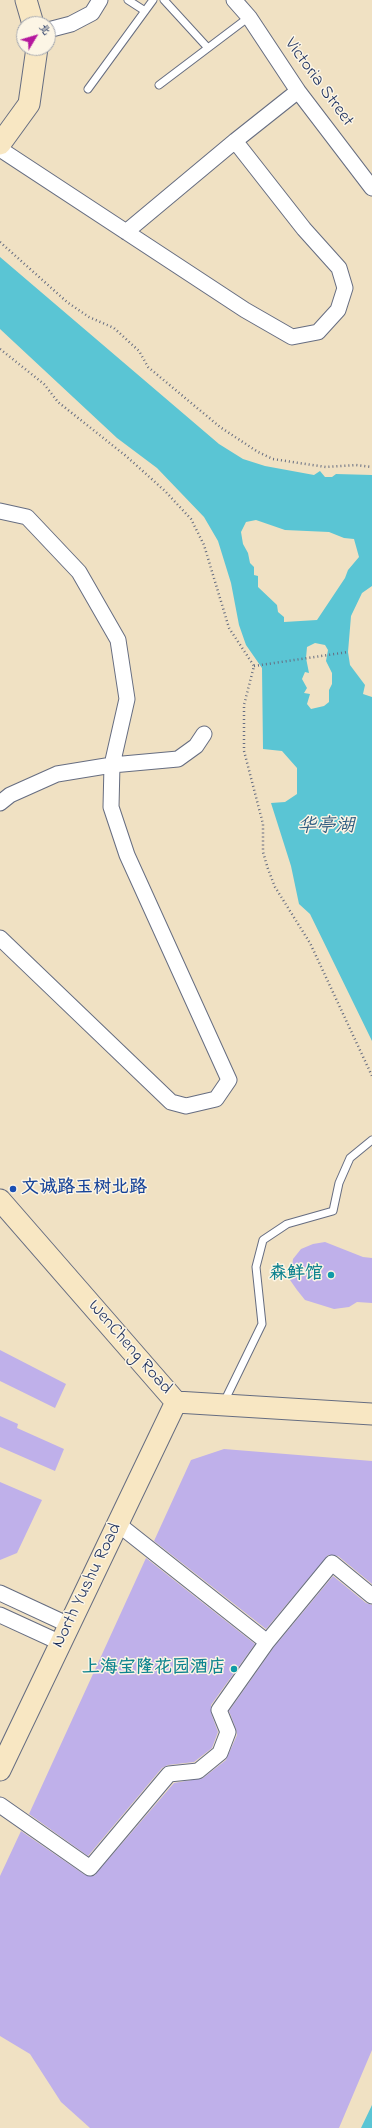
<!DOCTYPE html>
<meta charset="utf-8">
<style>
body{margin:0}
#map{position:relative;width:372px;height:2128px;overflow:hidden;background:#f0e1c3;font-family:"Indie Flower","LXGW WenKai TC",sans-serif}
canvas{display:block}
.north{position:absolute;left:16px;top:16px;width:40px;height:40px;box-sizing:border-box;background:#fcf5e5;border:1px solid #a2a6af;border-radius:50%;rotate:52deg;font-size:11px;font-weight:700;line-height:16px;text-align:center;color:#1b2f5e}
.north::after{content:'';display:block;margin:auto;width:14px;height:18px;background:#b5179e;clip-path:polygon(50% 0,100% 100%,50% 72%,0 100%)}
</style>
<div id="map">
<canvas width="372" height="2128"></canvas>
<div class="north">北</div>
</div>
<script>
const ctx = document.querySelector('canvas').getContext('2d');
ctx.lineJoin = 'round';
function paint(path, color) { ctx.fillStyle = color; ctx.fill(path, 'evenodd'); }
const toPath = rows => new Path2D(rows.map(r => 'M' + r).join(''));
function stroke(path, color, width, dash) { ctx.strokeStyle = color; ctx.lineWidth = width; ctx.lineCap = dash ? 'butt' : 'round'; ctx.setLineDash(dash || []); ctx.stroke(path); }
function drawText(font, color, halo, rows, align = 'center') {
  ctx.font = font + ' "Indie Flower","LXGW WenKai TC",sans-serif'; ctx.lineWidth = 3; ctx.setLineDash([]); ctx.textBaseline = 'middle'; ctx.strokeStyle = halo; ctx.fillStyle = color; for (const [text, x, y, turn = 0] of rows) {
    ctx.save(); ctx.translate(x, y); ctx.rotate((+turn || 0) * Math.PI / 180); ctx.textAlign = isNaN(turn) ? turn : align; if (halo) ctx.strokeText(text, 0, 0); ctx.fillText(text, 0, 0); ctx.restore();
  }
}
paint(toPath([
 [0,257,219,444,243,459,265,466,314,475,320,471,325,477,332,477,336,474,372,475,372,586,362,593,351,616,348,652,350,665,365,685,363,694,372,697,372,1041,310,914,299,904,291,866,271,803,285,802,297,794,297,768,282,751,263,749,262,668,246,645,239,625,231,583,218,541,204,517,157,468,117,438,0,329],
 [256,520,285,530,329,532,344,538,354,539,359,557,348,570,345,578,317,620,284,622,284,617,278,612,277,605,258,587,258,576,254,575,254,567,250,563,248,553,243,544,241,532,246,522],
 [315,643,325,645,328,650,326,661,332,673,332,684,329,690,329,702,324,706,311,709,307,704,310,694,304,693,307,688,302,679,305,672,309,673,306,658,307,647],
 [372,2105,372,2128,361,2128]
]), '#5ac5d4');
paint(toPath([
 [325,1242,363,1257,372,1258,372,1303,357,1302,349,1307,334,1309,305,1300,297,1290,290,1280,293,1259,301,1249,313,1244],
 [0,1350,66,1384,55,1408,0,1381],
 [0,1416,18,1424,17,1428,64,1449,55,1471,0,1447],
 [224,1449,372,1461,372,1584,338,1556,328,1555,266,1629,154,1541,191,1460],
 [0,1482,42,1500,17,1553,0,1560],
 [146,1558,255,1644,211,1705,211,1713,218,1732,212,1748,194,1762,168,1765,162,1768,88,1856,29,1814],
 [333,1576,366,1603,372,1605,372,2050,339,2128,90,2128,61,2102,30,2054,0,2036,0,1876,21,1831,85,1875,94,1876,174,1783,203,1778,226,1760,237,1735,236,1729,229,1711,274,1647]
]), '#bfb0ea');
const lane = toPath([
 [128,0,145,11],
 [164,0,208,48],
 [159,85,249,17],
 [88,89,153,0],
 [224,1402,262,1324,256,1267,263,1240,287,1224,333,1211,339,1183,350,1158,372,1140]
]);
const street = toPath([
 [234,0,249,17,298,91,372,188],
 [48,30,71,24,92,13,100,0],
 [235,141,298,91],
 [0,149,245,310,292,337,318,332,338,310,345,288,339,268,304,229,235,141,126,232],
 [0,511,27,517,79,572,118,640,127,699,112,765,111,807,127,855,229,1080,216,1099,186,1106,171,1102,0,938],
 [0,803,10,795,57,774,112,765,178,759,196,746,204,734],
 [118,1524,267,1642],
 [0,1593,69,1625],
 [0,1615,61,1643],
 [0,1805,90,1868,169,1774,198,1771,220,1753,228,1732,219,1710,267,1642,332,1563,372,1596]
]);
const secondary = toPath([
 [26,0,33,24],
 [0,144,29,104,37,48],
 [0,1200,176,1402,372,1414],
 [0,1770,176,1402]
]);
stroke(lane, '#666d81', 9);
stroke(street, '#666d81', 17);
stroke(secondary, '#666d81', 23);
stroke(toPath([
 [0,242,67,302,89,317,114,328,139,351,148,367,220,427,258,452,273,459,299,463,326,467,356,465,372,467],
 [0,349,44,384,58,402,126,456,165,491,191,519,204,545,229,628,254,666,244,705,244,751,263,824,263,852,268,869,275,887,310,943,372,1076],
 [254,666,348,652]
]), '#666d81', 2.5, [1, 3]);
stroke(lane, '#fff', 7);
stroke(street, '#fff', 15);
stroke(secondary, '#f8e7c3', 21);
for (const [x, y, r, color] of [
 [13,1189,4,"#1a4fb4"],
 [331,1275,4,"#0f9aa8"],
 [234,1669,4,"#0f9aa8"]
]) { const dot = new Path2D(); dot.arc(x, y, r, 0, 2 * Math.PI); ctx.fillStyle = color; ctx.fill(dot); stroke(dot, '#fcf5e5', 1.5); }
drawText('18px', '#1b2f5e', '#fcf5e5', [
 ["Victoria Street",318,83,54],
 ["WenCheng Road",129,1348,49],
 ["North Yushu Road",88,1586,-64]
]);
drawText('bold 18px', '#164399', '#fcf5e5', [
 ["文诚路玉树北路",21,1189]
], 'left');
drawText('bold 18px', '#0d838f', '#fcf5e5', [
 ["森鲜馆",323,1275],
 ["上海宝隆花园酒店",226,1669]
], 'right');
drawText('italic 19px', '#2e5c81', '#fcf5e5', [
 ["华亭湖",326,828]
]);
</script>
